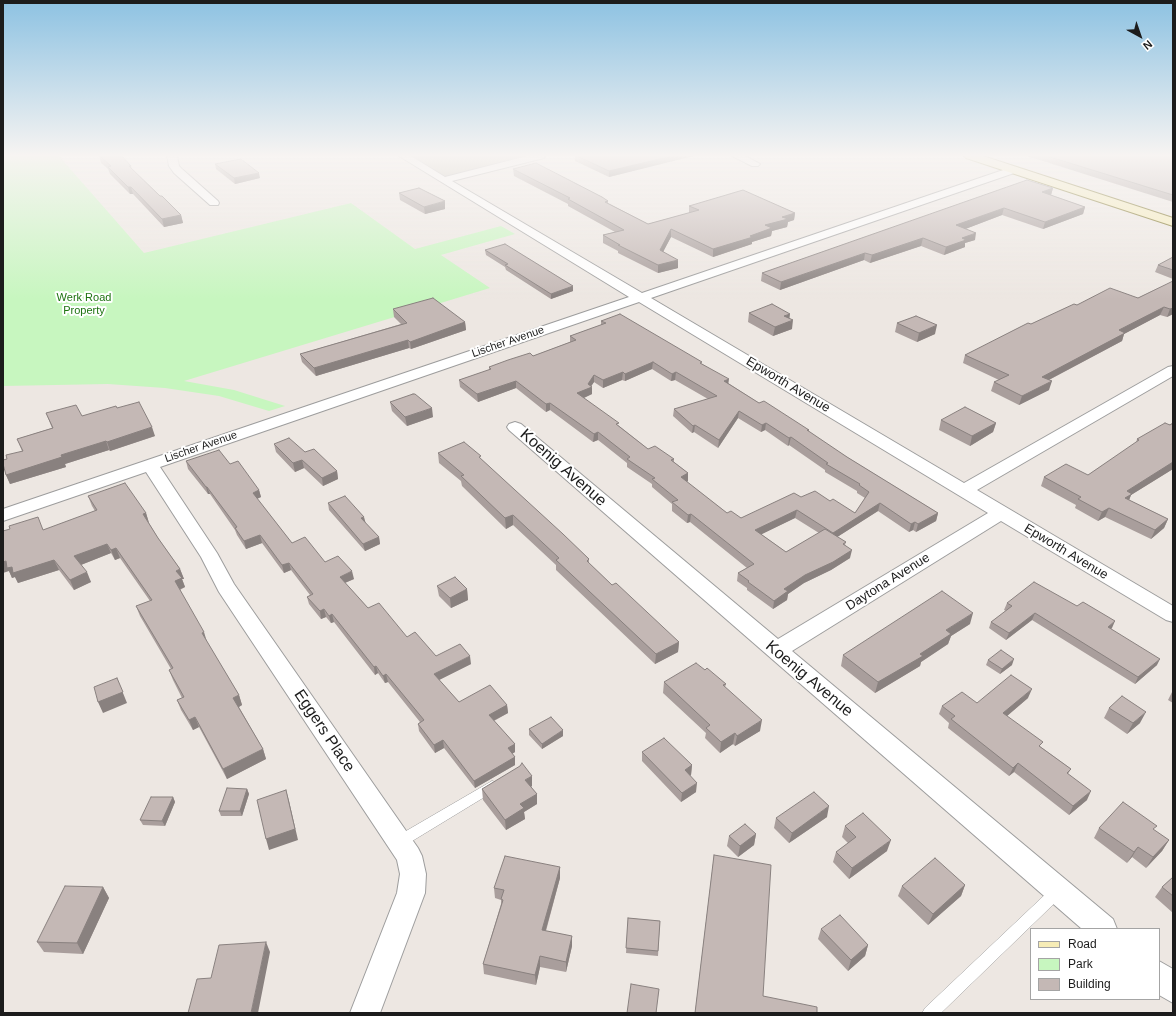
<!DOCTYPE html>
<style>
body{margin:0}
#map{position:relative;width:1176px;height:1016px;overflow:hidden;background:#ede7e2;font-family:Helvetica,sans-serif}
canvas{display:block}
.frame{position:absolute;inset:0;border:4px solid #1c1c1c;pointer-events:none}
.legend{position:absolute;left:1030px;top:928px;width:130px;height:72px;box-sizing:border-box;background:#fff;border:1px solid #a4a4a4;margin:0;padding:5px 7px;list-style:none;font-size:12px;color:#1c1c1c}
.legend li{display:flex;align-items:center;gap:8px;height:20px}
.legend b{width:20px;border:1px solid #a4a4a4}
.north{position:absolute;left:1120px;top:16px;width:40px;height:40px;-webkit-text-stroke:3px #fff;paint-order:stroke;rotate:140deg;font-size:11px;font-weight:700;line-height:16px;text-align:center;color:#1c1c1c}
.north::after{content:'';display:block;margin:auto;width:14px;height:18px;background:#1c1c1c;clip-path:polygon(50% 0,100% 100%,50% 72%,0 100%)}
</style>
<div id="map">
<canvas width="1176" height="1016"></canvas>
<div class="frame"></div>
<ul class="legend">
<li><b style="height:5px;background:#f6ecb6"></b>Road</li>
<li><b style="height:11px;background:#c7f6bf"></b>Park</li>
<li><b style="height:11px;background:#c4b8b5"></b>Building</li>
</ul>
<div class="north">N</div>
</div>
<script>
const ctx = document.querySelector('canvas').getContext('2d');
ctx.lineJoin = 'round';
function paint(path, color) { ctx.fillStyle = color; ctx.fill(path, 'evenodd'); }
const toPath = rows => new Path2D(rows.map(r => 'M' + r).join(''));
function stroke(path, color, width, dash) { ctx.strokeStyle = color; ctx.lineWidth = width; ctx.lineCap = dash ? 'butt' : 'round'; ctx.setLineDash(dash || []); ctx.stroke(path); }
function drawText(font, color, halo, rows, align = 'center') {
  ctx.font = font + ' Helvetica,sans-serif'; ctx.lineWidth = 4; ctx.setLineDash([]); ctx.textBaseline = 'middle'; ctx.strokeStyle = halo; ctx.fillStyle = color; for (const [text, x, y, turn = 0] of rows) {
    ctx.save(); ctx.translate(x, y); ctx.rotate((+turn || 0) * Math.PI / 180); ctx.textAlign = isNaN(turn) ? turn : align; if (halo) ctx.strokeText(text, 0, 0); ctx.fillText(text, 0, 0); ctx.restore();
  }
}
paint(toPath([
 [403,156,541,156,444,180]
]), '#c1bdae');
paint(toPath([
 [3,156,59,156,144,253,351,203,415,249,501,226,515,234,441,255,490,288,184,381,234,390,285,406,269,411,219,396,165,388,108,384,3,386]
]), '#c7f6bf');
const lane = toPath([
 [492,781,496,782,498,786,496,790,404,846,399,848,394,846,393,842,394,838,492,781],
 [1057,886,1062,888,1064,892,1062,896,941,1013,922,1013,925,1008,1052,888,1057,886]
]);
const street = toPath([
 [167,156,177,156,179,166,182,169,218,201,219,203,218,205,210,205,174,173,169,166,167,156],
 [399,156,411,156,445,177,527,156,545,156,544,158,452,181,642,293,1009,168,1017,168,1018,170,1017,172,651,298,964,483,1168,367,1173,366,1173,376,977,490,1173,606,1173,622,1166,620,1001,521,792,651,1113,919,1117,929,1082,929,509,430,507,427,509,424,515,422,521,424,778,639,988,513,639,302,160,467,217,553,234,584,418,848,422,856,426,874,425,893,380,1013,350,1013,397,893,400,874,397,860,219,592,201,557,146,472,3,521,3,509,629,297,399,156],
 [732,156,745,156,760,164,758,166,752,166,732,156],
 [1159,961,1173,969,1173,1003,1159,995,1159,961]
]);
const secondary = toPath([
 [964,156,983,156,1173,218,1173,226,966,158,964,156]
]);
stroke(lane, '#9d9d9d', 1);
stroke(street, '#9d9d9d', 2);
stroke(secondary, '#6c610a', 2);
paint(lane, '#fff');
paint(street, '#fff');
paint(secondary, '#f6ecb6');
paint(toPath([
 [99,156,131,166,132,170,181,215,183,223,164,227,133,194,130,194,110,174,108,169,101,163],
 [575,156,693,156,609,177,575,161],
 [1027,156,1173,156,1173,202],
 [215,164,260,178,235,184,216,169],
 [513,169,608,201,608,203,648,224,689,213,689,206,795,213,794,220,788,222,787,227,772,231,771,236,752,242,752,244,713,257,671,237,663,251,678,268,658,273,618,253,618,251,603,243,603,235,615,232,568,206,568,204,514,176],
 [1053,188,1051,195,1085,207,1083,214,1043,229,1002,215,965,229,975,240,965,243,965,247,944,255,921,246,870,263,864,260,780,290,761,281,762,273],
 [399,193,445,209,425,214,400,200],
 [485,250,573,291,551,299,506,270,505,267,486,255],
 [1173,257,1173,279,1155,272,1158,265],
 [1173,281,1173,314,1167,317,1160,315,1124,334,1122,341,1049,380,1049,390,1019,405,991,391,994,382,999,380,963,363,965,355,1031,324,1077,305,1138,298],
 [393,309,465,322,466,330,411,349,409,348,316,376,302,362,300,354,401,324,394,317],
 [749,313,790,318,792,329,773,336,748,322],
 [601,321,702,364,728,383,759,403,809,430,809,432,847,457,938,513,936,521,916,532,913,530,909,532,878,511,837,537,846,542,845,545,850,558,831,570,804,583,788,594,787,600,773,609,747,590,747,588,737,581,738,573,747,568,690,522,687,523,672,511,672,504,652,487,652,484,627,467,627,463,598,440,593,442,550,410,546,412,516,388,478,402,460,387,459,380,489,370,489,367,533,356,570,342,570,336,601,325],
 [652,369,671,381,675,380,708,399,674,409,673,416,692,433,694,432,718,448,738,418,761,432,765,430,788,446,789,445,825,470,825,472,857,491,857,493,865,498,855,513,830,501,801,497,741,518,727,513,687,482,688,481,688,473,674,462,674,459,648,449,584,398,592,394,591,386,594,382,603,388,622,380,625,381],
 [795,518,819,533,786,552,761,534],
 [897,323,935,334,917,342,895,332],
 [390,402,433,417,407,426,392,411],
 [117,408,155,436,110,451,109,450,65,464,66,467,10,484,6,475,7,459,22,451,17,439,52,428,46,413,82,416],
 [941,420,996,423,993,432,970,446,939,430],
 [1173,423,1173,469,1131,495,1129,500,1168,519,1164,528,1151,539,1105,517,1098,521,1075,508,1076,505,1041,486,1044,477,1088,475,1136,443,1137,439],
 [274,444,305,452,337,471,338,479,323,486,304,468,295,472,276,452],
 [438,453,482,460,589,559,589,563,612,585,679,642,678,652,655,664,556,570,556,565,513,525,506,529,462,486,461,481,439,463],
 [186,461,230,464,259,490,261,497,257,499,292,543,325,562,354,579,345,583,368,608,407,637,436,656,471,664,439,680,459,702,507,705,508,713,494,721,515,744,515,752,512,754,515,757,515,765,475,788,444,748,435,753,419,731,418,724,420,722,388,682,385,683,378,673,375,675,334,622,331,623,326,617,321,619,309,604,307,597,310,595,291,570,284,573,262,543,246,549,237,535,235,530,210,494,208,494,188,469],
 [88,496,146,513,149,523,158,538,180,569,184,579,182,579,185,587,180,590,207,642,239,695,242,705,239,707,263,749,266,759,227,779,199,727,193,730,181,710,177,700,182,698,173,680,169,670,171,669,140,616,136,606,150,601,120,558,115,560,111,553,81,565,91,582,74,590,59,570,18,583,15,577,12,578,9,571,95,511,92,506],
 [328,503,365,523,379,537,380,544,365,551,329,510],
 [437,586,467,589,468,600,451,608,439,596],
 [1007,603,1112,628,1111,629,1157,665,1135,684,1032,620,1006,640,989,628,991,622,1006,611,1004,610],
 [970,624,951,636,948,644,921,662,920,666,875,693,841,666,843,655],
 [988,660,1012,665,1000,674,986,665],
 [705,670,726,684,725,687,760,731,735,746,733,744,720,753,705,738,706,733,663,693,664,682],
 [1173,689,1173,703,1168,700,1173,690,1172,690],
 [1028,698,1007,716,1041,747,1071,769,1068,774,1087,800,1069,815,1014,772,1009,776,948,728,949,723,939,714,942,706],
 [1109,708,1140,723,1127,734,1104,718],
 [529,729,563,736,542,749,529,735],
 [642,752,692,765,691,775,690,776,696,792,681,802,642,761],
 [532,786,531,787,537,794,537,804,524,812,525,819,506,830,483,800,482,789],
 [247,789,249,794,242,816,221,816,219,811],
 [173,797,175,802,165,826,143,825,140,820],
 [827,817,789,843,774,828,776,818],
 [845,826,887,851,849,879,833,862,836,852,848,843,842,837],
 [1099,828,1154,830,1169,840,1162,851,1146,868,1132,857,1127,863,1094,838],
 [756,834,754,845,738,857,727,846,729,836],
 [714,855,763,996,817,1013,695,1013],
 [560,867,560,878,546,931,572,936,572,946,566,972,540,967,536,985,484,974,483,964,501,904,501,900,495,898,494,888],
 [1173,877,1173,913,1155,897,1162,887],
 [965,885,961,896,928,925,898,896,902,886],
 [103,887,109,898,83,954,44,952,37,942],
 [628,918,660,921,658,956,626,953],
 [821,929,868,945,865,956,848,971,818,939]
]), '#a99e9c');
paint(toPath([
 [672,156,693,156,609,177,609,171],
 [259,173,260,178,235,184,234,178],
 [128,187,131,187,133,194,130,194],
 [1053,188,1051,195,1042,192],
 [445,201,445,209,425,214,424,207],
 [1085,207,1083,214,1043,229,1045,222],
 [1004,208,1002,215,955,233,956,225],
 [795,213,794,220,788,222,787,227,772,231,771,236,752,242,752,244,713,257,713,249,750,236,765,225,782,217],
 [181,215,183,223,164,227,162,219],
 [671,229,671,237,660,258,660,250],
 [976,233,975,240,965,243,965,247,944,255,946,247,962,238],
 [923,238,921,246,870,263,872,255],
 [865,253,864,260,780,290,781,282],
 [678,260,678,268,658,273,658,265],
 [573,286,573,291,551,299,551,294],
 [1164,307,1160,315,1124,334,1122,341,1039,385,1042,377,1119,330],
 [1173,308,1173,314,1167,317,1170,309],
 [790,314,789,322,793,320,792,329,773,336,775,327,784,316],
 [465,322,466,330,411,349,410,342],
 [937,325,935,334,917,342,919,333],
 [408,340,409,348,316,376,314,368],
 [653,362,652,369,625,381,625,374],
 [623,372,622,380,603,388,603,380],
 [676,372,675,380,671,381,672,374],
 [594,375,594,382,590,388,592,387,592,394,577,401,577,393,588,384],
 [729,379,728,386,724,381],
 [516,381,516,388,478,402,477,394],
 [1052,381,1049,390,1019,405,1022,396],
 [550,403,550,410,546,412,546,404],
 [432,408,433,417,407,426,405,417],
 [739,411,738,418,718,448,719,440],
 [766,423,765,430,761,432,762,425],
 [996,423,993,432,970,446,972,436],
 [695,425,694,432,692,433,693,426],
 [152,427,155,436,110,451,107,442],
 [598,432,598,440,593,442,594,434],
 [791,437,789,445,788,446,789,438],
 [106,441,109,450,65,464,66,467,10,484,6,475,61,455],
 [302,460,304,468,295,472,293,463],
 [1173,462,1173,469,1131,495,1128,503,1121,507,1127,491],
 [337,471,338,479,323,486,322,478],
 [688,473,688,481,680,485,681,477],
 [206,487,207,487,210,494,208,494],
 [259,490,261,497,254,500,253,493],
 [880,503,878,511,831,541,833,533],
 [1109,508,1105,517,1098,521,1102,512],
 [797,510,795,518,754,538,755,530],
 [146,513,149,523,143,514],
 [938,513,936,521,916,532,918,524],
 [691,514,690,522,687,523,688,515],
 [513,515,513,525,506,529,505,518],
 [364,517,366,524,361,518],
 [1168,519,1164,528,1151,539,1155,530],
 [915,522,913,530,909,532,911,524],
 [260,535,262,543,246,549,244,541],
 [379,537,380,544,365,551,363,544],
 [107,544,111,553,78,566,74,556],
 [116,548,120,558,115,560,111,550],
 [852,550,850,558,831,570,804,583,788,594,787,600,773,609,774,601,784,589,805,575],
 [54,560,59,570,18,583,15,577,12,578,9,571,3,573,3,562,6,561],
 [289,563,291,570,284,573,282,565],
 [180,569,184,579,182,579,185,587,178,590,175,581,176,571],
 [352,571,354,579,342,584,340,577],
 [87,572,91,582,74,590,70,580],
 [467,589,468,600,451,608,450,598],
 [324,609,326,617,321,619,320,611],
 [973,613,970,624,951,636,948,644,921,662,920,666,875,693,878,682,920,654,946,630],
 [1035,613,1032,620,1006,640,1009,633],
 [332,614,334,622,331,623,329,616],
 [1115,621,1112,628,1105,633,1108,627],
 [204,632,207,642,202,633],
 [679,642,678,652,655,664,656,654],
 [470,656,471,664,435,682,434,674],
 [1014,659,1012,665,1000,674,1002,669],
 [1160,659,1157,665,1135,684,1138,677],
 [376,666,378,673,375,675,374,667],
 [386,674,388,682,385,683,383,676],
 [117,678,127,703,103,713,98,702],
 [1032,689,1028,698,1000,722,1003,713],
 [239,695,242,705,237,708,233,698],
 [507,705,508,713,489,723,489,715],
 [1146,712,1140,723,1127,734,1133,723],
 [195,717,199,727,193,730,189,720],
 [762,720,760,731,735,746,737,736],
 [563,730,563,736,542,749,542,744],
 [735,733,733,744,720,753,721,742],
 [443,740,444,748,435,753,434,745],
 [515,744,515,752,508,756,508,748],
 [263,749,266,759,227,779,223,769],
 [515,757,515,765,475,788,474,781],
 [1018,763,1014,772,1009,776,1013,768],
 [692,765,691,775,684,780,685,770],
 [532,776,532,786,526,790,525,780],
 [697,783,696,792,681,802,682,793],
 [247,789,249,794,242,816,240,811],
 [286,790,289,801,298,840,269,850,266,839],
 [1091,791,1087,800,1069,815,1073,806],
 [537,794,537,804,524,812,525,819,506,830,505,820,520,804],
 [173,797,175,802,165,826,162,821],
 [829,806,827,817,789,843,792,833],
 [756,834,754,845,738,857,740,846],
 [891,840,887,851,849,879,852,868],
 [1169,840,1162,851,1146,868,1153,857],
 [1138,847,1132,857,1127,863,1134,852],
 [560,867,560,878,543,940,542,930],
 [965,885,961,896,928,925,933,914],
 [103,887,109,898,83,954,77,943],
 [572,936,572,946,566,972,566,962],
 [266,942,270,952,258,1013,251,1013],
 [868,945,865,956,848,971,851,960],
 [540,956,540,967,536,985,535,975]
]), '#89817f');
const building = toPath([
 [100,156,122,156,131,166,129,166,160,196,162,196,181,215,162,219,131,187,128,187,108,167,111,166,100,156],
 [577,156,672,156,609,171,577,156],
 [1047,156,1173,156,1173,195,1047,156],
 [241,159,259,173,234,178,215,164,241,159],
 [536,163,602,197,608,201,605,202,648,224,699,210,689,206,743,190,795,213,782,217,788,219,765,225,772,228,750,236,753,237,713,249,671,229,660,250,678,260,658,265,618,245,620,245,603,235,624,230,568,199,570,198,513,169,536,163],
 [1027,180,1053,188,1042,192,1085,207,1045,222,1004,208,956,225,976,233,962,238,966,240,946,247,923,238,872,255,865,253,781,282,762,273,1027,180],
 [419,188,445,201,424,207,399,193,419,188],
 [505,244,573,286,551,294,505,265,508,264,485,250,505,244],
 [1173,257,1173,270,1158,265,1173,257],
 [1173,281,1173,308,1170,309,1164,307,1119,330,1125,333,1042,377,1052,381,1022,396,994,382,1009,375,965,355,1028,323,1031,324,1074,304,1077,305,1110,288,1138,298,1173,281],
 [433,298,465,322,410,342,408,340,314,368,300,354,407,323,393,309,433,298],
 [772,304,790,314,784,316,793,320,775,327,749,313,772,304],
 [620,314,702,362,700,363,729,379,724,381,759,403,764,401,809,430,807,430,847,457,938,513,918,524,915,522,911,524,880,503,833,533,797,510,755,530,786,552,825,529,846,542,843,544,852,550,833,562,805,575,784,589,788,591,774,601,748,582,749,581,738,573,754,564,691,514,688,515,672,502,678,500,652,479,655,478,627,459,630,457,598,432,594,434,550,403,546,404,516,381,477,394,459,380,491,369,489,367,508,360,530,353,533,356,576,340,570,336,606,323,601,321,620,314],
 [653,362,672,374,676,372,717,396,674,409,693,426,695,425,719,440,739,411,762,425,766,423,789,438,791,437,828,463,826,464,860,484,859,485,869,492,855,513,833,499,830,501,815,491,801,497,794,493,741,518,731,511,727,513,681,477,688,473,671,460,674,459,655,446,648,449,616,424,619,423,577,393,592,387,588,384,594,375,603,380,623,372,625,374,653,362],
 [916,316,937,325,919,333,897,323,916,316],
 [413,394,415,394,432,408,405,417,390,402,413,394],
 [139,402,152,427,107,442,106,441,61,455,62,457,6,475,3,464,3,460,7,459,6,455,23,451,17,439,53,428,46,413,76,405,82,416,116,406,117,408,139,402],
 [965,407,996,423,972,436,941,420,965,407],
 [1165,423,1170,425,1173,423,1173,462,1127,491,1132,494,1125,498,1168,519,1155,530,1109,508,1102,512,1078,499,1081,497,1044,477,1066,464,1088,475,1139,440,1137,439,1165,423],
 [289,438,305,452,314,449,337,471,322,478,302,460,293,463,274,444,289,438],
 [464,442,481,456,479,457,563,534,589,559,587,561,612,585,616,583,679,642,656,654,556,560,559,558,513,515,505,518,461,476,464,475,438,453,464,442],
 [219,450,230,464,238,461,259,490,253,493,292,543,305,537,325,562,338,556,352,571,340,577,368,608,379,603,407,637,415,632,436,656,460,644,470,656,434,674,459,702,490,685,507,705,489,715,515,744,508,748,515,757,474,781,443,740,434,745,418,724,424,720,386,674,383,676,376,666,374,667,332,614,329,616,324,609,320,611,307,597,313,594,289,563,282,565,260,535,244,541,235,528,237,527,207,487,206,487,186,461,219,450],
 [125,483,146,513,143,514,158,538,180,569,176,571,182,578,175,581,204,632,202,633,239,695,233,698,263,749,223,769,195,717,189,720,177,700,184,697,169,670,173,668,136,606,152,600,116,548,111,550,107,544,74,556,87,572,70,580,54,560,13,573,12,567,7,568,6,561,3,562,3,531,10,529,9,526,38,517,43,530,97,510,88,496,125,483],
 [345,496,364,517,361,518,379,537,363,544,328,503,345,496],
 [455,577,467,589,450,598,437,586,455,577],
 [1034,582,1077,606,1083,602,1115,621,1108,627,1160,659,1138,677,1035,613,1009,633,991,622,1012,606,1007,603,1034,582],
 [942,591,973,613,946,630,951,634,920,654,923,656,878,682,843,655,942,591],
 [1001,650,1014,659,1002,669,988,660,1001,650],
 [696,663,705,670,707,668,726,684,723,685,762,720,737,736,735,733,721,742,706,728,710,725,664,682,696,663],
 [1011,675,1032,689,1003,713,1043,742,1039,746,1071,769,1067,773,1091,791,1073,806,1018,763,1013,768,951,719,955,716,942,706,962,692,977,703,1011,675],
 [117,678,123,692,98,702,94,687,117,678],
 [1122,696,1146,712,1133,723,1109,708,1122,696],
 [551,717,563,730,542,744,529,729,551,717],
 [664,738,692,765,685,770,697,783,682,793,642,752,664,738],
 [522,763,532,776,525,780,537,794,520,804,524,808,505,820,482,789,520,766,522,763],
 [227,788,247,789,240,811,219,811,227,788],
 [286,790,295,829,266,839,257,800,286,790],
 [814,792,829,806,792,833,776,818,814,792],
 [151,797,173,797,162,821,140,820,151,797],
 [1123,802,1157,826,1153,829,1169,840,1153,857,1138,847,1134,852,1099,828,1123,802],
 [863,813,891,840,852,868,836,852,856,837,845,826,863,813],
 [745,824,756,834,740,846,729,836,745,824],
 [714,855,771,865,763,996,817,1007,817,1013,695,1013,714,855],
 [505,856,560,867,542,930,572,936,566,962,540,956,535,975,483,964,503,900,501,899,504,890,494,888,505,856],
 [935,858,965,885,933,914,902,886,935,858],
 [1173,877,1173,896,1162,887,1173,877],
 [65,886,103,887,77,943,37,942,65,886],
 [840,915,868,945,851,960,821,929,840,915],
 [628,918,660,921,658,951,626,948,628,918],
 [266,942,251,1013,188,1013,197,979,211,978,219,945,266,942],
 [631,984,659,989,656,1013,627,1013,631,984]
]);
paint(building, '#c4b8b5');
stroke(building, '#89817f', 1);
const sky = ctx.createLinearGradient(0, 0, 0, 299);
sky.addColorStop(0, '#8dc2e2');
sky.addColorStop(0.52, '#f7f4f2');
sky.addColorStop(1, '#f7f4f200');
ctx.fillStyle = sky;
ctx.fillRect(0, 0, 1176, 299);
drawText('11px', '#1d7310', '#fff', [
 ["Werk Road",84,298],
 ["Property",84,311]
]);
drawText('11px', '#1c1c1c', '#fff', [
 ["Lischer Avenue",508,342,-19],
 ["Lischer Avenue",201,447,-19]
]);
drawText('13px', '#1c1c1c', '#fff', [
 ["Epworth Avenue",788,385,31],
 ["Epworth Avenue",1066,552,31],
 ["Daytona Avenue",888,582,-32]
]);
drawText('16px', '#1c1c1c', '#fff', [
 ["Koenig Avenue",563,468,41],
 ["Koenig Avenue",809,679,40],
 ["Eggers Place",324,731,56]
]);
</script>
